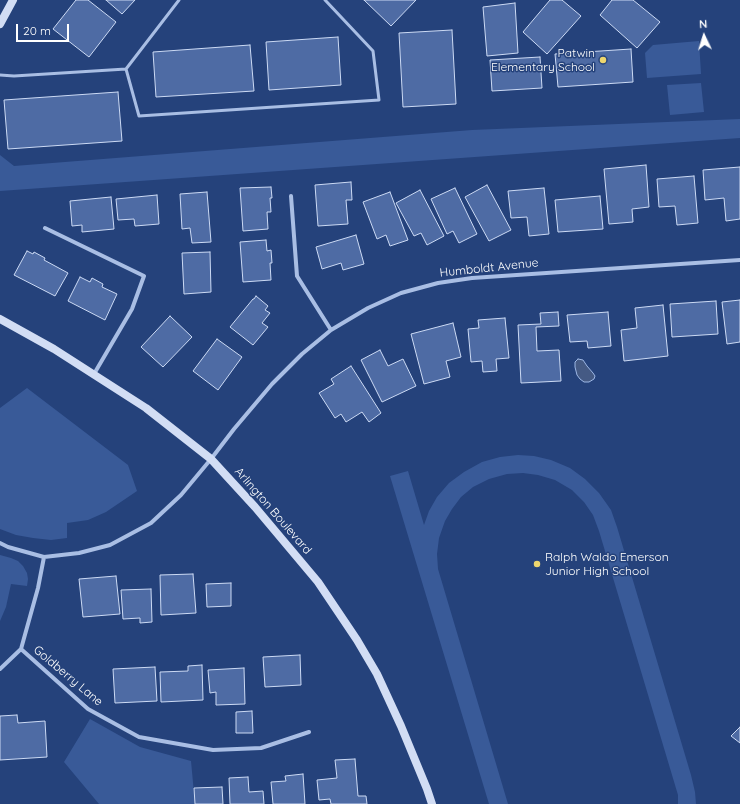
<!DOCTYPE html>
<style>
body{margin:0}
#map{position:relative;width:740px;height:804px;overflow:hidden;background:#25427b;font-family:Quicksand,sans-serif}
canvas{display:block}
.north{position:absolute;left:684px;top:16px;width:40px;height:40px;-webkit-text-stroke:3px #25427b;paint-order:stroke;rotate:356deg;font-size:11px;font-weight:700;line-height:16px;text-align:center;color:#fff}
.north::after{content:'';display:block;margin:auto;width:14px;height:18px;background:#fff;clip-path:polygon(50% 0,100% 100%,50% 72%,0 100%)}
.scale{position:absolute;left:16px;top:24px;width:53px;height:18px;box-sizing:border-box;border:2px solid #fff;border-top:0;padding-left:5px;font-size:12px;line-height:14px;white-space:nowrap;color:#fff;-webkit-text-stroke:3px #25427b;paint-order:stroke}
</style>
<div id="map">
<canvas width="740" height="804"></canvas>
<div class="north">N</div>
<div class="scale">20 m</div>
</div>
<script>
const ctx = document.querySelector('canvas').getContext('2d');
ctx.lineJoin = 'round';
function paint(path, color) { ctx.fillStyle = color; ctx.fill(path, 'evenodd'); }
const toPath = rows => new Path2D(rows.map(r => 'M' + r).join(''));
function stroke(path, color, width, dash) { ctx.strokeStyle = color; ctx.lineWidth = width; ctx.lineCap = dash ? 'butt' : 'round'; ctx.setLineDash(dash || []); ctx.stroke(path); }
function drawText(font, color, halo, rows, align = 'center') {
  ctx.font = font + ' Quicksand,sans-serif'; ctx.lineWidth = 3; ctx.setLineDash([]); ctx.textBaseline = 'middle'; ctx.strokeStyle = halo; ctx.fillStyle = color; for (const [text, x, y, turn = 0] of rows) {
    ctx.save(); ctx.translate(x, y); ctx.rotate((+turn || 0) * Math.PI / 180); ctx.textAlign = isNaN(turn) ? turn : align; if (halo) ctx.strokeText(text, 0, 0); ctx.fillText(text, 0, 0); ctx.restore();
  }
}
paint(toPath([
 [699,41,701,74,647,78,645,53,653,45],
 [701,83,704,112,670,115,667,85],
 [740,119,740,138,0,191,0,155,14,166,472,130],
 [27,388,128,465,137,491,106,512,88,520,67,523,67,538,51,540,33,538,16,535,0,529,0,408],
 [518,455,534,456,551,460,570,468,585,479,599,493,611,510,617,527,691,775,695,792,696,804,678,804,678,795,599,531,593,515,584,502,572,490,555,480,538,475,523,473,507,474,489,479,473,487,461,497,452,509,445,521,439,538,437,554,438,569,508,804,489,804,390,476,408,471,424,525,429,511,437,497,449,483,464,472,482,462,500,457],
 [0,555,11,558,18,561,23,566,27,573,28,579,27,586,11,584,6,607,0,621],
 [90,719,140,747,191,761,195,804,99,804,64,762]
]), '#395a98');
const water = toPath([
 [578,359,583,360,587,366,593,373,595,376,594,379,589,382,584,382,580,379,577,375,575,367,575,362,578,359]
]);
paint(water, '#455a84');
stroke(water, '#9db7e5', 1);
const building = toPath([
 [76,0,88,0,116,22,89,57,53,29,76,0],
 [106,0,135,0,122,14,106,0],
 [364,0,416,0,391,26,364,0],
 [550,0,562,0,581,16,547,54,523,32,550,0],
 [612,0,633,0,660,22,637,48,600,15,612,0],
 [515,3,518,53,487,56,483,7,515,3],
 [452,30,456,104,403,107,399,33,452,30],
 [338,37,341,85,269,90,266,42,338,37],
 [250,45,254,91,156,97,153,52,250,45],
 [631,49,633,82,558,87,555,54,631,49],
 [540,57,542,88,492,91,490,60,540,57],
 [118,92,122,141,8,149,4,100,118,92],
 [646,165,649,207,632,209,633,222,609,224,604,169,646,165],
 [740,167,740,219,726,221,724,198,705,200,703,170,740,167],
 [694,176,698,223,677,225,675,206,659,207,657,179,694,176],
 [351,182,352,200,346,200,348,224,318,226,315,185,351,182],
 [487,185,511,230,489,241,465,197,487,185],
 [271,187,272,198,270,198,271,212,267,212,268,229,243,231,240,188,271,187],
 [455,188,477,234,459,243,453,231,447,234,431,199,455,188],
 [544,188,549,234,529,236,527,217,511,218,508,191,544,188],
 [420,190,444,236,427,245,421,233,414,236,396,203,420,190],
 [207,192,211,242,192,243,190,228,182,229,180,194,207,192],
 [390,192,408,240,390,246,386,235,377,239,363,202,390,192],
 [157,195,159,224,135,226,134,219,118,220,116,199,157,195],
 [600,196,603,229,558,232,555,200,600,196],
 [111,197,114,229,82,232,82,225,72,226,70,201,111,197],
 [356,235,364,264,343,270,341,263,322,269,316,247,356,235],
 [266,240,267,251,271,250,272,263,270,263,271,280,243,282,240,242,266,240],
 [27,251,33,254,34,252,45,258,44,260,68,273,55,296,14,275,27,251],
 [210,252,211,292,184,294,182,253,210,252],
 [80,277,90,282,92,278,103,284,102,287,117,294,105,320,68,301,80,277],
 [256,296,268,306,265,310,270,313,262,323,268,327,253,345,230,327,253,299,254,299,256,296],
 [740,300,740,342,727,344,722,302,740,300],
 [716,301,718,334,672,337,670,304,716,301],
 [663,305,668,356,624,361,621,330,637,328,635,308,663,305],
 [558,312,559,326,536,327,537,351,559,350,561,381,521,383,518,325,541,324,540,313,558,312],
 [608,312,611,346,588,348,587,341,570,342,567,315,608,312],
 [170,316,192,337,163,367,141,347,170,316],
 [505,318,509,358,496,359,497,371,483,372,482,361,471,362,468,329,479,328,478,320,505,318],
 [453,323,461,357,446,361,450,377,424,384,411,334,453,323],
 [217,339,242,357,218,390,193,371,217,339],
 [380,350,388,366,403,359,416,386,382,402,361,360,380,350],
 [351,366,381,413,369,422,362,412,346,422,341,414,335,418,319,393,334,384,331,379,351,366],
 [193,574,196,613,161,615,160,575,193,574],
 [116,576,120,614,83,617,79,579,116,576],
 [231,583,231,606,207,607,206,584,231,583],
 [151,589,152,622,140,623,140,618,123,619,121,590,151,589],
 [300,655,301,685,265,687,263,657,300,655],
 [202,665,203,700,161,702,160,672,188,671,188,666,202,665],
 [155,667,157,701,115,703,113,669,155,667],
 [244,668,245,704,216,705,216,692,210,693,208,670,244,668],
 [252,711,253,733,236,733,236,712,252,711],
 [17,715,18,723,45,721,47,757,0,760,0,716,17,715],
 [740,727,740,743,731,736,740,727],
 [355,759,358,796,366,796,367,804,331,804,330,799,319,800,317,780,337,778,335,760,355,759],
 [303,774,305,804,273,804,271,782,286,781,285,776,303,774],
 [248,777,249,792,263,791,264,804,230,804,229,778,248,777],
 [222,787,223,804,195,804,194,788,222,787]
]);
paint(building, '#4e6ba4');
stroke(building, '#ccdaf4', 1);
stroke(toPath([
 [126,69,139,116,379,100,373,51,325,0],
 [0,75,14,76,126,69,179,0]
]), '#a9bee4', 3);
stroke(toPath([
 [291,196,297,276,331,330],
 [45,228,144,276,132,309,94,374],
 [0,543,8,547,44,557,79,553,110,545,151,523,181,495,211,459,234,429,272,384,302,354,331,330,368,308,401,293,438,283,472,278,740,260],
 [21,649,88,709,139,737,213,750,261,748,309,732],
 [0,669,21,649,38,588,44,557]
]), '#a9bee4', 4);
stroke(toPath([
 [0,24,13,0],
 [0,319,54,349,146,408,211,459,255,507,318,582,357,640,377,674,401,726,427,789,432,804]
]), '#d2ddf4', 8);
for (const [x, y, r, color] of [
 [603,60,4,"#edd66e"],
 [537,564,4,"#edd66e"]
]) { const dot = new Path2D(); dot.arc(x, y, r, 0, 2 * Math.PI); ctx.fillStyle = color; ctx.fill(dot); stroke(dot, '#25427b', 1.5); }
drawText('12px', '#fff', '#25427b', [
 ["Patwin",595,53],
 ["Elementary School",595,67],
 ["Ralph Waldo Emerson",545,557,"left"],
 ["Junior High School",545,571,"left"]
], 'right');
drawText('12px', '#fff', '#25427b', [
 ["Humboldt Avenue",489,268,-6],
 ["Arlington Boulevard",273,511,49],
 ["Goldberry Lane",68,676,40]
]);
</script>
